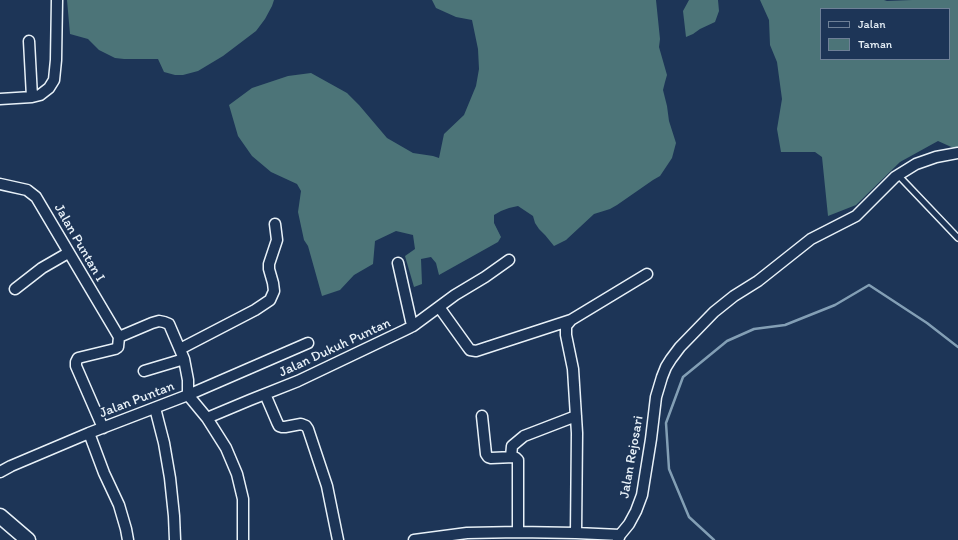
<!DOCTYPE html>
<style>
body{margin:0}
#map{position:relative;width:958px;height:540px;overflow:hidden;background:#1d3557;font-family:Itim,sans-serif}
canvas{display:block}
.legend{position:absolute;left:820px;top:8px;width:130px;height:52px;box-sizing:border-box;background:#1d3557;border:1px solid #6e8097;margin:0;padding:5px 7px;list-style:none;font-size:12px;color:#e8f1f8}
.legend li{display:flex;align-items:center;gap:8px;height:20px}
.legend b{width:20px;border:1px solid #6e8097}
</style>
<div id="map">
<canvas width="958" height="540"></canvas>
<ul class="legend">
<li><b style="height:5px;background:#1d3557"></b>Jalan</li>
<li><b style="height:11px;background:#4c7478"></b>Taman</li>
</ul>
</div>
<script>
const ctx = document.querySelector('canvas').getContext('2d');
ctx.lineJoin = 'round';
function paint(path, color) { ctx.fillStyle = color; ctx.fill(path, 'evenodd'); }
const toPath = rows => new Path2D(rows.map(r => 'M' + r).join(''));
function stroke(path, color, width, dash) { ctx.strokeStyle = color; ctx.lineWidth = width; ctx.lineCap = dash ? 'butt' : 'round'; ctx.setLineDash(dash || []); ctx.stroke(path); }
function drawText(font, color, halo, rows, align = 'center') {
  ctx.font = font + ' Itim,sans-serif'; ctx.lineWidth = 4; ctx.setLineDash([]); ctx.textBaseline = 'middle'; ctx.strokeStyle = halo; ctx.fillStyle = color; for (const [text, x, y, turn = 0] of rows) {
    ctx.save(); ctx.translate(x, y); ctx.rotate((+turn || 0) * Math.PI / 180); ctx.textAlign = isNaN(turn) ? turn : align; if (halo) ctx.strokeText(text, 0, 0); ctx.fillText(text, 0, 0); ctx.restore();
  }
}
paint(toPath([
 [67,0,274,0,272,6,265,19,256,31,223,56,198,71,183,75,175,75,164,72,158,59,124,59,115,58,99,50,88,39,70,34],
 [432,0,656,0,660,39,659,47,667,75,665,82,663,90,667,106,669,121,676,143,672,158,660,176,653,180,617,205,610,209,594,214,566,240,554,246,545,235,539,229,535,223,533,216,518,206,509,208,501,211,494,215,494,223,501,237,498,242,439,275,436,263,431,257,421,259,422,284,414,287,405,256,415,249,413,235,396,231,375,241,373,264,354,275,340,290,322,296,308,246,304,240,298,212,301,191,297,184,271,172,252,156,238,136,229,105,252,88,288,76,311,73,347,93,359,105,387,138,413,153,433,156,439,158,444,134,464,115,476,86,479,69,478,49,472,20,456,17,436,8],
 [689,0,718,0,719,11,715,22,700,29,693,34,686,37,683,11],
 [760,0,884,0,887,1,912,0,958,0,958,150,938,141,900,162,856,205,828,216,822,157,815,152,781,152,777,129,782,99,777,62,770,45,769,20],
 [821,9,949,9,949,59,821,59]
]), '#4c7478');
stroke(toPath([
 [714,540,689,517,669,469,666,423,683,377,727,341,754,329,785,325,835,305,869,285,927,323,958,347]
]), '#839fb5', 2.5);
const lane = toPath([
 [898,175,958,238]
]);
const street = toPath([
 [29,41,32,97],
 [0,99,32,97,40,95,49,88,54,80,56,60,57,0],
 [0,184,27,190,36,197,119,337],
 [15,289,42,268,68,253],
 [439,307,467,346,470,350,476,351,571,320],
 [413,326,455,295,485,277,509,260],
 [180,349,255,310,270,300,274,291,273,283,269,269,269,264,277,240,275,224],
 [144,371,184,359],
 [265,394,277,422,279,426,282,427,285,427,301,424,306,426,308,429,327,486,338,540],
 [155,408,164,443,170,478,174,516,175,540],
 [482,416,486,454,488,457,491,458,514,457,516,458,518,460,518,532],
 [207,418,250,400,298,381,405,330,413,326,411,321,398,263],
 [103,428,76,366,76,362,78,358,115,349,118,347,119,337],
 [89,433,104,473,119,505,126,529,128,540],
 [511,457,512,446,524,436,576,416],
 [0,472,11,466,89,433,188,395,188,380,184,359,169,324,164,322,159,321,152,323,119,337],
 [576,533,577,433,573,369,566,335,566,326,571,320,647,274],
 [243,540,243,499,237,474,226,448,207,418,188,395,308,343],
 [414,540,467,533,518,532,576,533,620,535],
 [618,540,620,535,629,524,636,511,642,495,651,439,656,397,662,377,666,367,671,359,680,347,714,312,734,296,758,281,811,239,856,216,895,177,916,164,936,157,958,153]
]);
const secondary = toPath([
 [0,516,28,540]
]);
stroke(lane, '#e8f1f8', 8);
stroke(street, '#e8f1f8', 13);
stroke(secondary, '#e8f1f8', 17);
stroke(lane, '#1d3557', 5);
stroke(street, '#1d3557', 10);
stroke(secondary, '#1d3557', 14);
drawText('14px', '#e8f1f8', '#1d3557', [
 ["Jalan Puntan I",79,243,60],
 ["Jalan Dukuh Puntan",335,348,-25],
 ["Jalan Puntan",137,400,-21],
 ["Jalan Rejosari",632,457,-80]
]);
</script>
